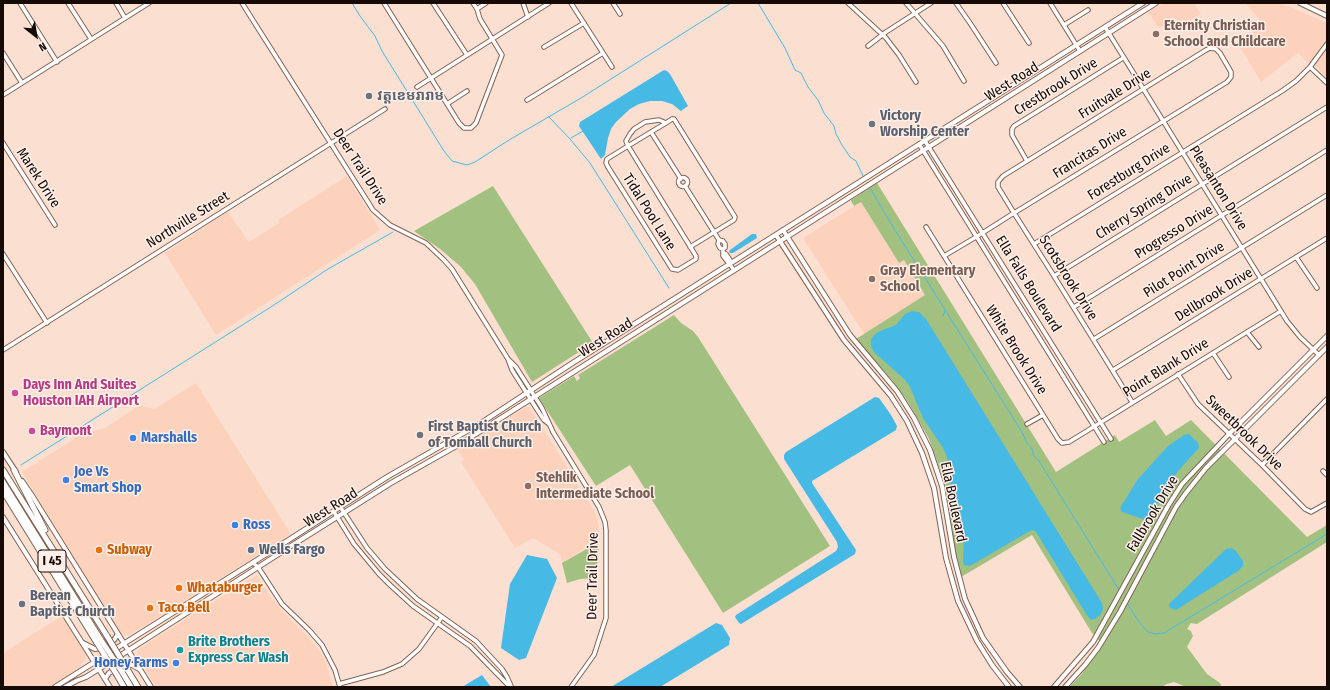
<!DOCTYPE html>
<meta charset="utf-8">
<style>
body{margin:0}
#map{position:relative;width:1330px;height:690px;overflow:hidden;background:#fbdfd1;font-family:"Fira Sans Condensed",sans-serif}
canvas{display:block}
.frame{position:absolute;inset:0;border:4px solid #150a05;pointer-events:none}
.north{position:absolute;left:16px;top:16px;width:40px;height:40px;-webkit-text-stroke:3px #feefe8;paint-order:stroke;rotate:149deg;font-size:11px;font-weight:700;line-height:16px;text-align:center;color:#150a05}
.north::after{content:'';display:block;margin:auto;width:14px;height:18px;background:#150a05;clip-path:polygon(50% 0,100% 100%,50% 72%,0 100%)}
</style>
<div id="map">
<canvas width="1330" height="690"></canvas>
<div class="frame"></div>
<div class="north">N</div>
</div>
<script>
const ctx = document.querySelector('canvas').getContext('2d');
ctx.lineJoin = 'round';
function paint(path, color) { ctx.fillStyle = color; ctx.fill(path, 'evenodd'); }
const toPath = rows => new Path2D(rows.map(r => 'M' + r).join(''));
function stroke(path, color, width, dash) { ctx.strokeStyle = color; ctx.lineWidth = width; ctx.lineCap = dash ? 'butt' : 'round'; ctx.setLineDash(dash || []); ctx.stroke(path); }
function drawText(font, color, halo, rows, align = 'center') {
  ctx.font = font + ' "Fira Sans Condensed","Noto Sans Khmer",sans-serif'; ctx.lineWidth = 3; ctx.setLineDash([]); ctx.textBaseline = 'middle'; ctx.strokeStyle = halo; ctx.fillStyle = color; for (const [text, x, y, turn = 0] of rows) {
    ctx.save(); ctx.translate(x, y); ctx.rotate((+turn || 0) * Math.PI / 180); ctx.textAlign = isNaN(turn) ? turn : align; if (halo) ctx.strokeText(text, 0, 0); ctx.fillText(text, 0, 0); ctx.restore();
  }
}
paint(toPath([
 [1164,3,1194,3,1201,14,1181,26,1176,18,1159,28,1148,12],
 [1247,3,1281,3,1327,23,1327,78,1317,68,1317,66,1312,63,1310,65,1298,53,1261,82,1240,47,1262,22,1246,4],
 [347,176,380,230,216,335,165,253,228,212,249,242,279,223,278,220],
 [861,202,899,263,904,260,925,295,864,334,803,238],
 [196,383,291,534,149,623,130,634,125,635,120,632,22,472,82,434,105,428,137,407,141,406,154,409],
 [526,407,529,407,546,433,594,511,597,519,599,529,598,540,562,563,560,554,533,538,515,548,461,462,464,459,457,449],
 [257,575,269,595,281,610,310,639,318,649,326,662,333,687,156,687,137,656,138,650,160,635],
 [63,615,82,644,86,658,78,669,51,687,3,687,3,653]
]), '#fcd2bd');
paint(toPath([
 [877,183,1056,472,1115,435,1119,442,1155,420,1166,436,1191,420,1307,537,1327,525,1327,542,1197,624,1191,623,1187,629,1191,631,1193,636,1187,647,1207,674,1220,683,1222,687,1186,687,1174,682,1167,684,1161,687,1069,687,1081,675,1103,644,1092,633,1032,535,961,577,955,552,945,483,929,439,908,402,893,381,856,339,925,295,904,260,899,263,861,202,854,206,851,201,851,200],
 [493,186,593,343,532,382,475,284,460,266,440,249,414,231],
 [674,315,681,323,693,331,698,337,830,546,723,613,630,465,596,486,539,398,574,376,577,381,580,378,578,375],
 [597,543,599,547,596,578,580,579,567,583,562,563]
]), '#a2c181');
paint(toPath([
 [664,70,667,71,670,74,688,106,681,111,672,104,662,101,650,101,639,104,630,109,616,122,611,129,608,138,605,155,601,159,579,126,580,122],
 [752,234,756,234,757,238,733,253,730,253,729,252,730,250],
 [912,311,919,312,926,319,1102,603,1103,609,1101,614,1095,619,1091,620,1088,617,1036,532,1033,530,1028,532,970,566,964,565,963,561,964,534,962,525,952,497,947,457,943,448,923,418,910,387,905,380,874,352,871,346,871,340,874,335,880,331,896,325,905,314],
 [875,397,879,398,891,415,897,426,896,430,812,481,812,483,856,550,855,554,741,624,739,623,735,617,736,615,836,551,838,547,837,542,784,459,784,455,786,452],
 [1189,434,1198,443,1199,448,1178,471,1155,508,1151,517,1146,520,1122,512,1120,508,1138,479,1168,446,1184,435],
 [1231,548,1235,550,1243,561,1243,566,1238,571,1176,610,1170,608,1169,604,1226,549],
 [527,555,547,559,557,578,526,658,519,660,501,648,510,584],
 [716,623,722,625,730,638,729,645,660,687,611,687],
 [482,675,491,687,462,687]
]), '#47b9e5');
stroke(toPath([
 [352,3,360,16,375,36,382,51,444,151,452,161,467,165,475,162,509,140,581,98,731,3],
 [758,3,785,48,795,70,801,73,808,87,818,100,824,113,834,126,836,134,842,145,850,157,856,161,863,176],
 [549,117,570,139,590,163,669,288],
 [571,138,583,131],
 [870,188,893,227,1022,432,1027,443,1033,450,1033,455,1039,461,1119,590],
 [943,316,945,311],
 [21,465,274,305,328,269,393,232],
 [1127,603,1139,622,1148,632,1155,634,1164,633,1327,534]
]), '#47b9e5', 1);
const minor = toPath([
 [20,3,57,62],
 [68,3,91,39],
 [116,3,125,18],
 [242,3,373,210,390,225,426,243,444,260,452,269,508,359,512,370,538,411,544,420,549,424],
 [384,3,459,123,464,128,471,128,476,123,502,55,480,19,477,9,473,3],
 [433,3,467,55],
 [523,3,528,17],
 [571,3,612,67],
 [613,3,620,14],
 [848,3,886,38,899,55,916,82],
 [906,3,943,46,964,81],
 [956,3,970,23,996,63],
 [1003,3,1029,43],
 [1050,3,1080,51],
 [477,9,486,3],
 [1064,25,1088,10],
 [1105,27,1287,321,1300,337,1319,355],
 [868,46,886,32,931,3],
 [544,47,584,23],
 [3,53,22,83],
 [1310,67,1327,83],
 [417,87,549,3],
 [3,95,149,3],
 [527,100,603,53],
 [447,104,467,91],
 [666,123,659,120,645,122,634,129,630,134,626,141,628,146,696,256,696,259,678,270,672,269,608,167,606,163,607,159,628,146,651,132,666,123,672,119,674,119,735,217,734,220,690,247],
 [651,132,681,179],
 [925,141,1111,439],
 [3,143,55,225],
 [919,144,1104,442],
 [1027,161,1012,135,1012,129,1014,126,1123,58],
 '678.5 182a4.5 4.5 0 1 1 9 0a4.5 4.5 0 1 1-9 0Z',
 [685,186,719,240,718,244,720,248,723,249],
 [926,227,1058,439,1062,443,1069,442,1281,311],
 [719,240,723,241,725,244,725,248,723,249,723,256,734,270],
 [1034,244,1282,91,1296,81,1310,67,1327,44],
 [723,253,726,254,730,260,729,263],
 [3,254,47,323],
 [944,256,976,237,1014,213,1227,82,1231,77,1231,72,1220,53,1216,49,1210,48,1206,50,1003,176,998,182,998,187,1014,213,1054,276,1132,402],
 [1296,257,1317,288],
 [1054,276,1327,107],
 [1074,307,1327,150],
 [1247,332,1259,347],
 [1094,339,1327,195],
 [3,350,385,109],
 [1213,353,1229,377],
 [509,360,516,367,542,408,553,432,599,507,605,522,606,530,606,618,594,655,571,687],
 [1113,370,1327,238],
 [1178,374,1198,404,1262,465,1305,509,1311,512,1327,503],
 [1027,424,1043,415],
 [1262,465,1327,399],
 [1323,471,1327,475],
 [341,508,367,548,385,569,417,599,476,641,502,669,507,677,511,686],
 [334,512,354,544,379,574,390,585,413,606,470,646,510,687],
 [253,563,258,567,282,604,309,630,322,645,335,670,340,687],
 [339,684,383,672,402,664,419,649,442,617]
]);
const major = toPath([
 [1300,3,1327,16],
 [783,230,850,335,897,391,914,418,930,450,942,486,954,557,965,599,983,638,1007,672,1020,687],
 [776,235,844,340,891,396,907,421,922,453,934,488,946,558,958,601,977,641,992,665,1009,687],
 [3,452,16,472],
 [22,481,33,497,151,687],
 [3,517,110,687],
 [83,643,95,649,100,648,114,640,118,634],
 [118,657,291,546,391,483,460,444,1156,3],
 [105,679,109,673,125,664,132,665,139,669],
 [55,687,287,541,387,477,481,423,571,364,1143,3],
 [65,687,76,681,86,677,110,662],
 [1054,687,1093,642,1168,506,1182,484,1230,433,1327,336],
 [1065,687,1085,665,1098,648,1120,612,1176,507,1186,493,1206,468,1327,347]
]);
const highway = toPath([
 [3,470,107,636],
 [14,470,45,530],
 [3,482,101,640],
 [3,491,97,643],
 [127,669,138,687],
 [122,672,131,687],
 [117,675,124,687]
]);
stroke(minor, '#816354', 5.5);
stroke(major, '#816354', 6);
stroke(highway, '#816354', 7);
stroke(minor, '#fff', 3.5);
stroke(major, '#fff', 4);
stroke(highway, '#fff', 5);
const highwayBridge = toPath([
 [107,636,127,669],
 [101,640,122,672],
 [97,643,117,675]
]);
stroke(highwayBridge, '#816354', 7, []);
stroke(highwayBridge, '#fff', 5);
for (const [x, y, r, color] of [
 [1156,34,4,"#8d6e63"],
 [369,96,4,"#6b7280"],
 [872,124,4,"#6b7280"],
 [872,279,4,"#8d6e63"],
 [15,393,4,"#d1479c"],
 [32,431,4,"#d1479c"],
 [420,435,4,"#6b7280"],
 [133,438,4,"#3f7fe0"],
 [66,480,4,"#3f7fe0"],
 [528,486,4,"#8d6e63"],
 [235,525,4,"#3f7fe0"],
 [99,550,4,"#e8710a"],
 [251,550,4,"#5c6f8a"],
 [179,588,4,"#e8710a"],
 [22,604,4,"#6b7280"],
 [150,608,4,"#e8710a"],
 [180,650,4,"#0f9aa8"],
 [176,663,4,"#3f7fe0"]
]) { const dot = new Path2D(); dot.arc(x, y, r, 0, 2 * Math.PI); ctx.fillStyle = color; ctx.fill(dot); stroke(dot, '#feefe8', 1.5); }
for (const [x, y, w] of [
 [52,561,28]
]) { const box = new Path2D(); box.roundRect(x - w / 2, y - 11, w, 22, 3); ctx.fillStyle = '#feefe8'; ctx.fill(box); stroke(box, '#150a05', 1); }
drawText('bold 13px', '#150a05', null, [
 ["I 45",52,561]
]);
drawText('bold 14px', '#785e54', '#feefe8', [
 ["Eternity Christian",1164,26],
 ["School and Childcare",1164,42],
 ["Gray Elementary",880,271],
 ["School",880,287],
 ["Stehlik",536,478],
 ["Intermediate School",536,494]
], 'left');
drawText('14px', '#150a05', '#feefe8', [
 ["West Road",1012,82,-32],
 ["Crestbrook Drive",1056,87,-32],
 ["Fruitvale Drive",1115,94,-32],
 ["Francitas Drive",1090,153,-32],
 ["Deer Trail Drive",360,167,57],
 ["Forestburg Drive",1129,172,-32],
 ["Marek Drive",38,178,57],
 ["Pleasanton Drive",1218,188,58],
 ["Cherry Spring Drive",1144,207,-32],
 ["Tidal Pool Lane",649,212,58],
 ["Northville Street",188,220,-32],
 ["Progresso Drive",1174,232,-32],
 ["Pilot Point Drive",1184,270,-32],
 ["Scotsbrook Drive",1068,278,58],
 ["Ella Falls Boulevard",1028,284,58],
 ["Dellbrook Drive",1214,295,-32],
 ["West Road",606,338,-32],
 ["White Brook Drive",1016,350,58],
 ["Point Blank Drive",1166,368,-32],
 ["Sweetbrook Drive",1244,433,44],
 ["Ella Boulevard",953,502,78],
 ["West Road",331,508,-32],
 ["Fallbrook Drive",1153,514,-59],
 ["Deer Trail Drive",593,576,-89]
]);
drawText('bold 14px', '#5b616d', '#feefe8', [
 ["វត្តខេមរារាម",377,96],
 ["Victory",880,116],
 ["Worship Center",880,132],
 ["First Baptist Church",428,427],
 ["of Tomball Church",428,443],
 ["Berean",30,596],
 ["Baptist Church",30,612]
], 'left');
drawText('bold 14px', '#b23c85', '#feefe8', [
 ["Days Inn And Suites",23,385],
 ["Houston IAH Airport",23,401],
 ["Baymont",40,431]
], 'left');
drawText('bold 14px', '#366cbe', '#feefe8', [
 ["Marshalls",141,438],
 ["Joe Vs",74,472],
 ["Smart Shop",74,488],
 ["Ross",243,525],
 ["Honey Farms",168,663,"right"]
], 'left');
drawText('bold 14px', '#c56008', '#feefe8', [
 ["Subway",107,550],
 ["Whataburger",187,588],
 ["Taco Bell",158,608]
], 'left');
drawText('bold 14px', '#4e5e75', '#feefe8', [
 ["Wells Fargo",259,550]
], 'left');
drawText('bold 14px', '#0d838f', '#feefe8', [
 ["Brite Brothers",188,642],
 ["Express Car Wash",188,658]
], 'left');
</script>
